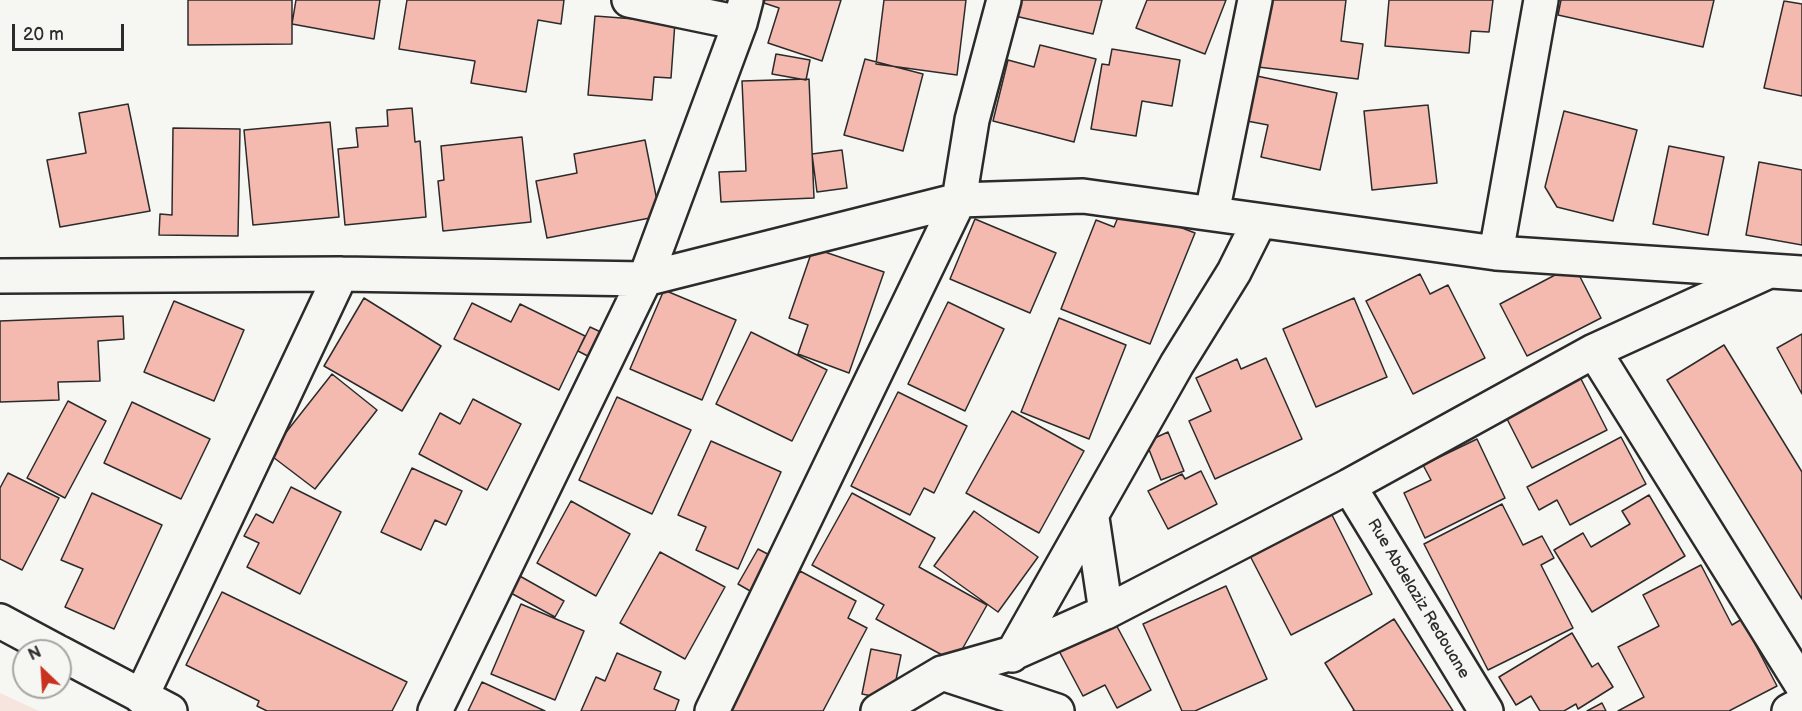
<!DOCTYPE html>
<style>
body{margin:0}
#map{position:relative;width:1802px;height:711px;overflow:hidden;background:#f6f6f2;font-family:"Balsamiq Sans",sans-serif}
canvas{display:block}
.north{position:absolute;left:12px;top:639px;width:60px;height:60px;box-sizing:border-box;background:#f6f6f2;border:2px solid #a5a5a2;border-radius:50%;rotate:335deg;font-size:16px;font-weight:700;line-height:24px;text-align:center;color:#2b2b2b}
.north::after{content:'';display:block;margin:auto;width:21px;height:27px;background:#c8321e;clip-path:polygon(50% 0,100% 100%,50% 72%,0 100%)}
.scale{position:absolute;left:12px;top:24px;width:112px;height:27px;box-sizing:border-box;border:3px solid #2b2b2b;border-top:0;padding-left:8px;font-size:18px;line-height:21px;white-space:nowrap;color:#2b2b2b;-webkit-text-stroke:4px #f6f6f2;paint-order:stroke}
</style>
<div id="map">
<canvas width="1802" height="711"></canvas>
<div class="north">N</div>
<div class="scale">20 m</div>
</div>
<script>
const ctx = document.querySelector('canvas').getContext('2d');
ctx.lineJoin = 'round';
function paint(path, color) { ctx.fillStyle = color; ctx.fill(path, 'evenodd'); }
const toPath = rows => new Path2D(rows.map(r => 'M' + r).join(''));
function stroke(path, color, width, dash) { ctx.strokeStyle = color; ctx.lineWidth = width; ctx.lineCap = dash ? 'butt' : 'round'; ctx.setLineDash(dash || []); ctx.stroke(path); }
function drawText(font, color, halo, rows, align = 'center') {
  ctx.font = font + ' "Balsamiq Sans",sans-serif'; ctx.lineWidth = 5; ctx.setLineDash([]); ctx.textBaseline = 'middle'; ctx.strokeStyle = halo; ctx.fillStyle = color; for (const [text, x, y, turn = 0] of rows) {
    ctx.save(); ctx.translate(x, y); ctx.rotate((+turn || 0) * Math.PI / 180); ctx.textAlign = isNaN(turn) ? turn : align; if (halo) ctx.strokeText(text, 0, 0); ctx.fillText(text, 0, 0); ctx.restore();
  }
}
paint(toPath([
 [0,693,39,711,0,711]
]), '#f6e4de');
const building = toPath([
 [188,0,292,0,292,44,188,45,188,0],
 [296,0,380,0,374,39,292,24,296,0],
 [407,0,564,0,561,24,538,20,526,92,471,83,475,61,399,49,407,0],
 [765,0,841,0,822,61,768,43,779,8,764,3,765,0],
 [884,0,966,0,957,75,876,64,884,0],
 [1019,0,1102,0,1093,34,1015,16,1019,0],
 [1147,0,1226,0,1205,54,1136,28,1147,0],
 [1266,0,1346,0,1341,41,1363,44,1358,79,1258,67,1266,0],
 [1389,0,1493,0,1489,32,1471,31,1469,53,1385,46,1389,0],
 [1561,0,1714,0,1703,47,1558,15,1561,0],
 [1784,1,1802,4,1802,96,1764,88,1784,1],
 [595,16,675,22,671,78,654,77,652,100,588,95,595,16],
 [1040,45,1096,59,1074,142,993,121,1008,60,1034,67,1040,45],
 [1112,49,1180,60,1172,106,1142,101,1136,136,1091,129,1102,64,1109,65,1112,49],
 [776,54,810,60,806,80,772,74,776,54],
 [865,59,923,74,903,151,844,135,865,59],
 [1257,76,1337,93,1320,170,1261,157,1268,125,1247,121,1257,76],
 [809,79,814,198,721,202,719,172,746,171,742,81,809,79],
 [128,104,150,211,60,227,47,160,86,153,79,113,128,104],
 [1428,105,1437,183,1372,190,1364,111,1428,105],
 [412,108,415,142,420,141,426,217,345,225,338,149,358,147,356,128,388,126,387,110,412,108],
 [1564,111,1637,130,1613,221,1557,207,1545,187,1564,111],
 [330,122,339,217,253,225,244,130,330,122],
 [173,128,240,129,238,236,159,235,160,214,172,215,173,128],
 [522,137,531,222,443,231,438,181,444,180,441,146,522,137],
 [645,140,660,216,547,238,536,181,577,173,574,154,645,140],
 [1669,146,1724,157,1708,235,1653,224,1669,146],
 [842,150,847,188,817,192,812,154,842,150],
 [1759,162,1802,170,1802,245,1746,235,1759,162],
 [1123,205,1195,233,1150,344,1061,309,1096,220,1114,227,1123,205],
 [975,219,1056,253,1030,313,950,279,975,219],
 [813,248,884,272,849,373,798,354,808,325,789,318,813,248],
 [1574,265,1601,318,1527,356,1500,304,1574,265],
 [1420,274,1430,294,1448,285,1485,358,1413,394,1366,301,1420,274],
 [664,290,736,320,702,400,630,369,664,290],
 [364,298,441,346,402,411,324,366,364,298],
 [1354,298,1387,377,1316,407,1283,329,1354,298],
 [174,301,244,330,214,401,144,372,174,301],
 [948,302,1004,329,965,411,908,384,948,302],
 [472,303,511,322,520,304,585,336,559,390,454,339,472,303],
 [123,316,124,339,98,341,100,381,58,382,59,400,0,402,0,321,123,316],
 [1059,318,1126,345,1089,439,1021,412,1059,318],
 [590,327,618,340,605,365,578,351,590,327],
 [751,332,827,370,792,441,716,404,751,332],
 [1802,334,1802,394,1777,348,1802,334],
 [1724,345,1802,472,1802,599,1667,380,1724,345],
 [1266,358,1302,439,1215,479,1189,421,1211,411,1196,378,1237,359,1241,369,1266,358],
 [332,374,377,410,315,489,269,454,332,374],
 [1580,377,1607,430,1532,468,1505,415,1580,377],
 [898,392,967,426,934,493,924,488,910,515,851,486,898,392],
 [617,397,691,430,652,514,579,480,617,397],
 [473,399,521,424,487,490,419,454,440,413,460,424,473,399],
 [68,401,106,421,65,498,27,478,68,401],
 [132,402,210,439,181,499,104,463,132,402],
 [1012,411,1084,451,1039,533,966,493,1012,411],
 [1168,432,1184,471,1161,480,1146,442,1168,432],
 [1621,437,1646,484,1570,525,1557,500,1539,510,1527,487,1621,437],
 [1477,439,1505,498,1425,538,1404,493,1431,480,1423,465,1477,439],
 [711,441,781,472,738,569,696,550,706,527,678,515,711,441],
 [412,468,462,491,446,525,435,520,421,550,381,532,412,468],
 [1201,471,1217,504,1168,529,1148,491,1182,474,1185,479,1201,471],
 [8,473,59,498,22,570,0,559,0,488,8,473],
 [291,487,341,512,300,594,247,567,259,543,244,536,256,514,273,523,291,487],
 [92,493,162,525,114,629,65,607,83,569,61,560,92,493],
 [852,493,935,538,919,567,987,605,955,662,876,619,884,605,812,565,852,493],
 [1649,495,1685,556,1592,612,1554,550,1583,533,1591,547,1630,524,1622,511,1649,495],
 [571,501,630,534,596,596,537,563,571,501],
 [1502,504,1523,545,1542,536,1554,558,1541,565,1573,628,1488,670,1424,544,1502,504],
 [974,511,1038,557,998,612,934,566,974,511],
 [1330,511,1372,594,1291,635,1248,552,1330,511],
 [758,549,785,563,764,599,738,584,758,549],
 [660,552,725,587,685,659,620,623,660,552],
 [1701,565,1732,625,1742,619,1777,686,1729,711,1618,711,1644,697,1618,647,1659,626,1643,595,1701,565],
 [800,571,856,601,848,618,867,628,823,711,726,711,800,571],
 [518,575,564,601,555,617,509,592,518,575],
 [1226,586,1267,679,1195,711,1182,711,1143,624,1226,586],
 [222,592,407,682,392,711,267,711,257,706,259,701,186,665,222,592],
 [521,604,584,631,555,700,491,674,521,604],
 [1113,619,1151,690,1117,708,1105,685,1083,696,1058,649,1113,619],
 [1394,619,1453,711,1353,711,1354,710,1325,663,1394,619],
 [1572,633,1592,667,1598,663,1613,687,1578,709,1576,704,1564,711,1540,711,1531,696,1516,705,1499,677,1572,633],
 [871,649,901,655,892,700,862,694,871,649],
 [617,653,661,672,654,689,679,700,675,711,581,711,596,677,605,681,617,653],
 [482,682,545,711,468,711,482,682],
 [1602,703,1606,711,1587,711,1602,703]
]);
paint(building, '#f5baaf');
stroke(building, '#2b2b2b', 1.5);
const minor = toPath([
 [629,0,740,23],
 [1212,213,1255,0],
 [1496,253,1541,0],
 [0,276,341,274,645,279,959,200,1083,196,1496,253,1802,273],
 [1594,351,1802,685],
 [1349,486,1486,711],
 [1092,518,1106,612],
 [0,621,56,651],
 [60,653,170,711],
 [1012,655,1177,364,1234,272,1259,222],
 [942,673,1057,711],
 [141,697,341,274],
 [435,711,645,279,740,23,746,0],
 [712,711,959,200,972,120,1004,0],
 [878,711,942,673,1016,652,1106,612,1349,486,1594,351,1765,273],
 [1789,711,1802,704]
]);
stroke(minor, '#2b2b2b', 38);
stroke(minor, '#f6f6f2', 33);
drawText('16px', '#2b2b2b', '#f6f6f2', [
 ["Rue Abdelaziz Redouane",1418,599,59]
]);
</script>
